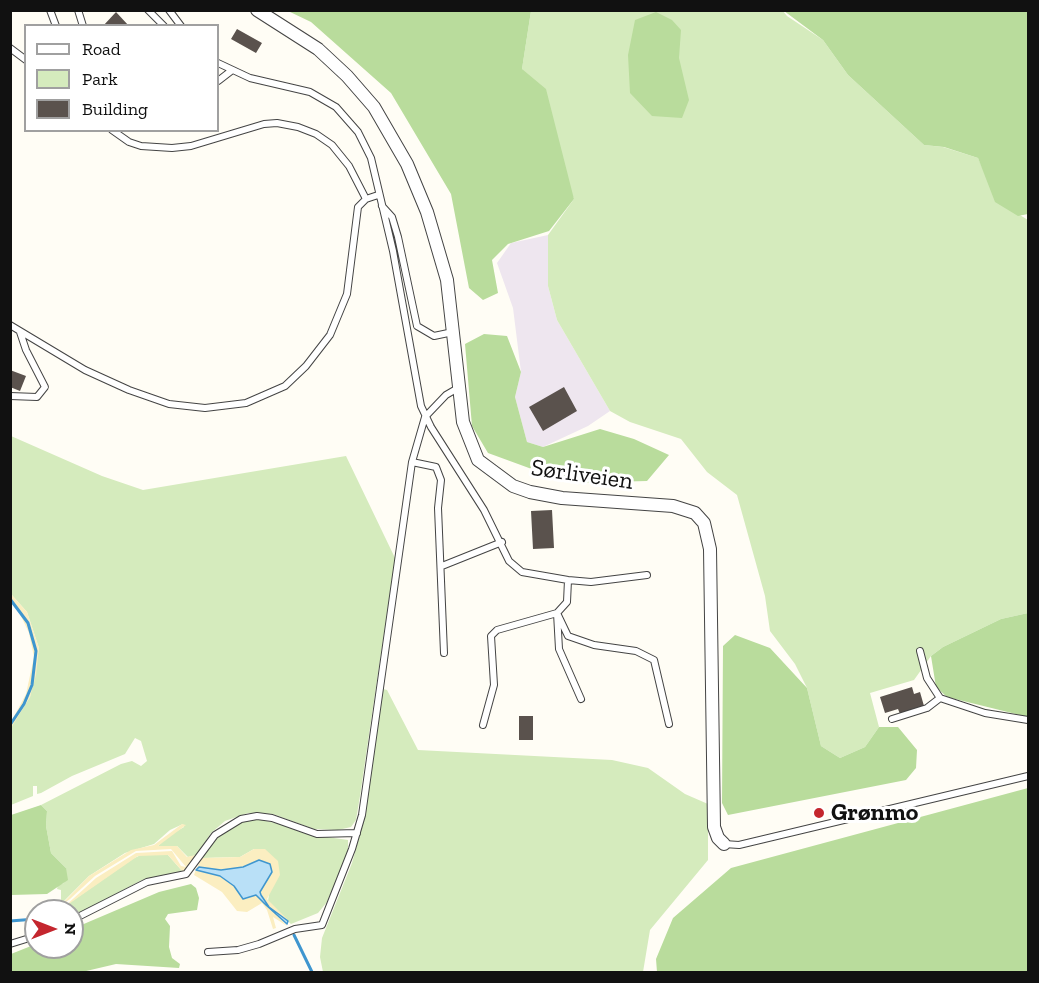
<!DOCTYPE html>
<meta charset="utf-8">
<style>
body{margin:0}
#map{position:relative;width:1039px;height:983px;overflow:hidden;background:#fffdf5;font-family:"Zilla Slab",serif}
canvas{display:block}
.frame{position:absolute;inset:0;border:12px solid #111;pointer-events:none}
.legend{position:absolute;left:24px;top:24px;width:195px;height:108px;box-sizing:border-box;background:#fff;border:2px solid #a0a0a0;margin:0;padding:8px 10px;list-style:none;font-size:18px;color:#111}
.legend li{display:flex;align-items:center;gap:12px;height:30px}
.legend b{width:30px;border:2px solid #a0a0a0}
.north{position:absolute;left:24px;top:899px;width:60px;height:60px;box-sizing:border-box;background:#fff;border:2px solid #a0a0a0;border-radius:50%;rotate:90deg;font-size:16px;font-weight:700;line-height:24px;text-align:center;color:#111}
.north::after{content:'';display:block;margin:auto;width:21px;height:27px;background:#c4262e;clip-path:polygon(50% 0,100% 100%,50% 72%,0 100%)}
</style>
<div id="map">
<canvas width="1039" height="983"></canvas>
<div class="frame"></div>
<ul class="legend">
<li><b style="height:8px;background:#fff"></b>Road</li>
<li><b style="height:16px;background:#d5ebbd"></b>Park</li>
<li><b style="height:16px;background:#5a524d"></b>Building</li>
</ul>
<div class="north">N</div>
</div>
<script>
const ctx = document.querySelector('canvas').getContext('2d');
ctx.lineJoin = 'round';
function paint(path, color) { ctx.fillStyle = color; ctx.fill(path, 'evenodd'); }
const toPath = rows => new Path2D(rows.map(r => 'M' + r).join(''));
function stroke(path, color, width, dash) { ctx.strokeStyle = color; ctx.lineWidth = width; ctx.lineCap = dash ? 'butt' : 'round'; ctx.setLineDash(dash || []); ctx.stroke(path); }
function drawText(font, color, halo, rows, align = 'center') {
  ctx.font = font + ' "Zilla Slab",serif'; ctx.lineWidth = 6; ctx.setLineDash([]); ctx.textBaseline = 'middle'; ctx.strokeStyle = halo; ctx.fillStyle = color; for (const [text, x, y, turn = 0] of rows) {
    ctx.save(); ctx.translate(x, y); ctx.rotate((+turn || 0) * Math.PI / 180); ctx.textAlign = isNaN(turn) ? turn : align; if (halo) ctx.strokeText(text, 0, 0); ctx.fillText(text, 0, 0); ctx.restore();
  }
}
paint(toPath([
 [548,235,548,286,557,320,610,411,588,426,543,447,527,442,515,397,521,372,513,308,497,263,511,243]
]), '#eee6ef');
paint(toPath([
 [531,11,783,11,787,16,823,40,848,75,924,145,943,147,978,158,997,201,1028,220,1028,613,1001,619,943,647,931,656,914,680,870,693,879,727,865,747,840,758,821,746,807,688,795,664,770,631,765,596,737,495,707,472,681,439,630,422,610,411,557,320,548,286,548,235,574,199,522,69],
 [11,436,102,476,143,490,346,456,395,558,360,796,356,820,351,827,338,830,314,829,273,814,248,813,225,821,211,833,197,855,188,857,177,846,158,846,168,836,184,827,183,824,170,830,154,844,125,853,89,876,61,904,61,890,57,889,58,885,64,883,66,868,51,853,46,826,47,811,41,805,121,764,132,761,141,766,147,761,141,741,135,738,125,754,72,776,41,793,37,794,37,786,33,786,33,796,11,805,10,728,30,697,39,648,27,612,11,594],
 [383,689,387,690,418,750,612,760,648,768,685,794,708,804,708,860,650,930,643,972,323,972,320,957,322,938,352,863,365,816],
 [257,819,280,824,306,834,348,840,348,851,341,869,327,902,318,913,291,924,276,910,268,901,269,895,254,849,240,857,202,858,220,833,241,822],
 [168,855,183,872,142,880,72,917,72,911,58,911,132,859,141,855]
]), '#d5ebbd');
paint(toPath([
 [288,11,531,11,522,69,546,89,574,199,549,231,508,244,492,260,498,293,483,300,469,288,451,194,391,93,311,22],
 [784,11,1028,11,1028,214,1018,216,995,202,978,158,944,147,924,145,848,75,823,40],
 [656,12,672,20,681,30,679,58,689,100,682,118,652,116,630,93,628,55,635,20],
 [484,334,507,336,521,372,515,397,527,442,543,447,600,429,634,439,669,455,647,481,570,483,488,453,472,426,465,344],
 [1028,613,1028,717,947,697,936,687,931,656,943,647,1001,619],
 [735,635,770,648,807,688,821,746,840,758,865,747,879,727,898,727,917,750,916,768,906,780,728,815,722,803,723,646],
 [1028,788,1028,972,657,972,656,959,673,918,731,868],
 [41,805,47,811,46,826,51,853,66,868,68,880,47,894,11,895,11,815],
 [191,884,196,888,199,898,197,910,168,914,165,919,170,926,169,947,172,958,180,964,179,968,116,964,82,972,11,972,11,954,36,944,36,947,72,947,72,929,159,892]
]), '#b9dc9c');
paint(toPath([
 [11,594,27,612,39,648,36,675,30,697,11,728,11,722,26,694,34,657,29,633,20,614,11,602],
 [182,824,186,825,158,846,177,846,187,857,196,855,183,872,168,855,138,856,63,908,96,878,136,853,172,851,181,866,186,867,171,849,136,851,95,876,70,899,62,905,62,904,89,876,131,850,154,845],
 [254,849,265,849,278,861,280,875,267,899,287,919,286,922,273,911,287,926,273,917,276,928,273,929,267,910,262,903,247,912,237,911,222,892,194,875,196,869,220,876,234,886,241,897,246,899,256,895,268,906,260,892,272,872,270,864,259,860,248,866,221,870,197,868,202,858,240,857]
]), '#fbeec1');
const water = toPath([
 [259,860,270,864,272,872,260,892,261,895,269,907,288,921,287,924,266,905,256,895,243,899,234,886,220,876,196,870,199,867,221,870,243,867,259,860]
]);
paint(water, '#b9e0f7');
stroke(water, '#3f96cf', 1.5);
stroke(toPath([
 [10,599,28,623,36,651,32,685,24,704,10,725],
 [10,921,36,919],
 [294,935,312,972]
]), '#3f96cf', 3);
paint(toPath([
 [116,12,129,26,103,26],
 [237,29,262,43,256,53,231,39],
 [10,370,26,376,20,391,10,387],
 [564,387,577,411,543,431,529,407],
 [552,510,554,548,533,549,531,511],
 [912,687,914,694,920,692,924,706,900,714,898,709,885,713,880,697],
 [519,716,533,716,533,740,519,740]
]), '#5a524d');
const lane = toPath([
 [50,10,56,26],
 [78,10,83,26],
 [148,10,164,26],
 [169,10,181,26],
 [10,48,26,60],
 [218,63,250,78,310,92,336,107,358,132,371,158,393,251,421,406,431,427,484,510,509,561,522,572,568,580,591,582,647,575],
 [218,81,231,71],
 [112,130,129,142,141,146,172,148,191,146,264,124,277,123,298,127,316,134,332,145,349,166,366,199],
 [382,206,392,217,398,237,417,326,434,336,453,332],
 [10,325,85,370,129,390,169,404,205,408,246,403,285,386,306,366,330,335,347,294,358,207,366,199,378,195],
 [10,396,37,397,45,387,26,350,20,332],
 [412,462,436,467,441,480,438,508,444,653],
 [442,566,502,542],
 [568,580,567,602,557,613,568,636,594,645,636,651,654,660,669,724],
 [920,651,927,678,940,698,985,713,1028,720],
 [892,719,927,708,940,698],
 [483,725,494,685,491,636,497,630,557,613,559,649,581,699],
 [724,844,739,845,1028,776],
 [72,920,147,882,186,874,215,835,241,819,257,816,272,818,317,834,357,833],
 [10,944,36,936],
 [208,952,238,950,259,944,295,929,322,925,352,849,362,815,412,462,425,417,446,395,458,388]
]);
const street = toPath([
 [257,10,318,49,347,76,374,107,407,164,427,212,447,280,463,422,478,460,513,486,530,492,562,498,673,506,695,513,704,523,710,549,714,827,718,838,724,844]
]);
stroke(lane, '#444', 8);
stroke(street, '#444', 14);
stroke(lane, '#fff', 6);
stroke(street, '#fff', 12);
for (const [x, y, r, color] of [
 [819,813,6,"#c4262e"]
]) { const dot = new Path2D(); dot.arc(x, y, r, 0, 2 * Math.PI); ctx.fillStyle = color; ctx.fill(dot); stroke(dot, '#fff', 2); }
drawText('24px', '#111', '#fff', [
 ["Sørliveien",582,475,8]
]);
drawText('bold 24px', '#111', '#fff', [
 ["Grønmo",831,813]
], 'left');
</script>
